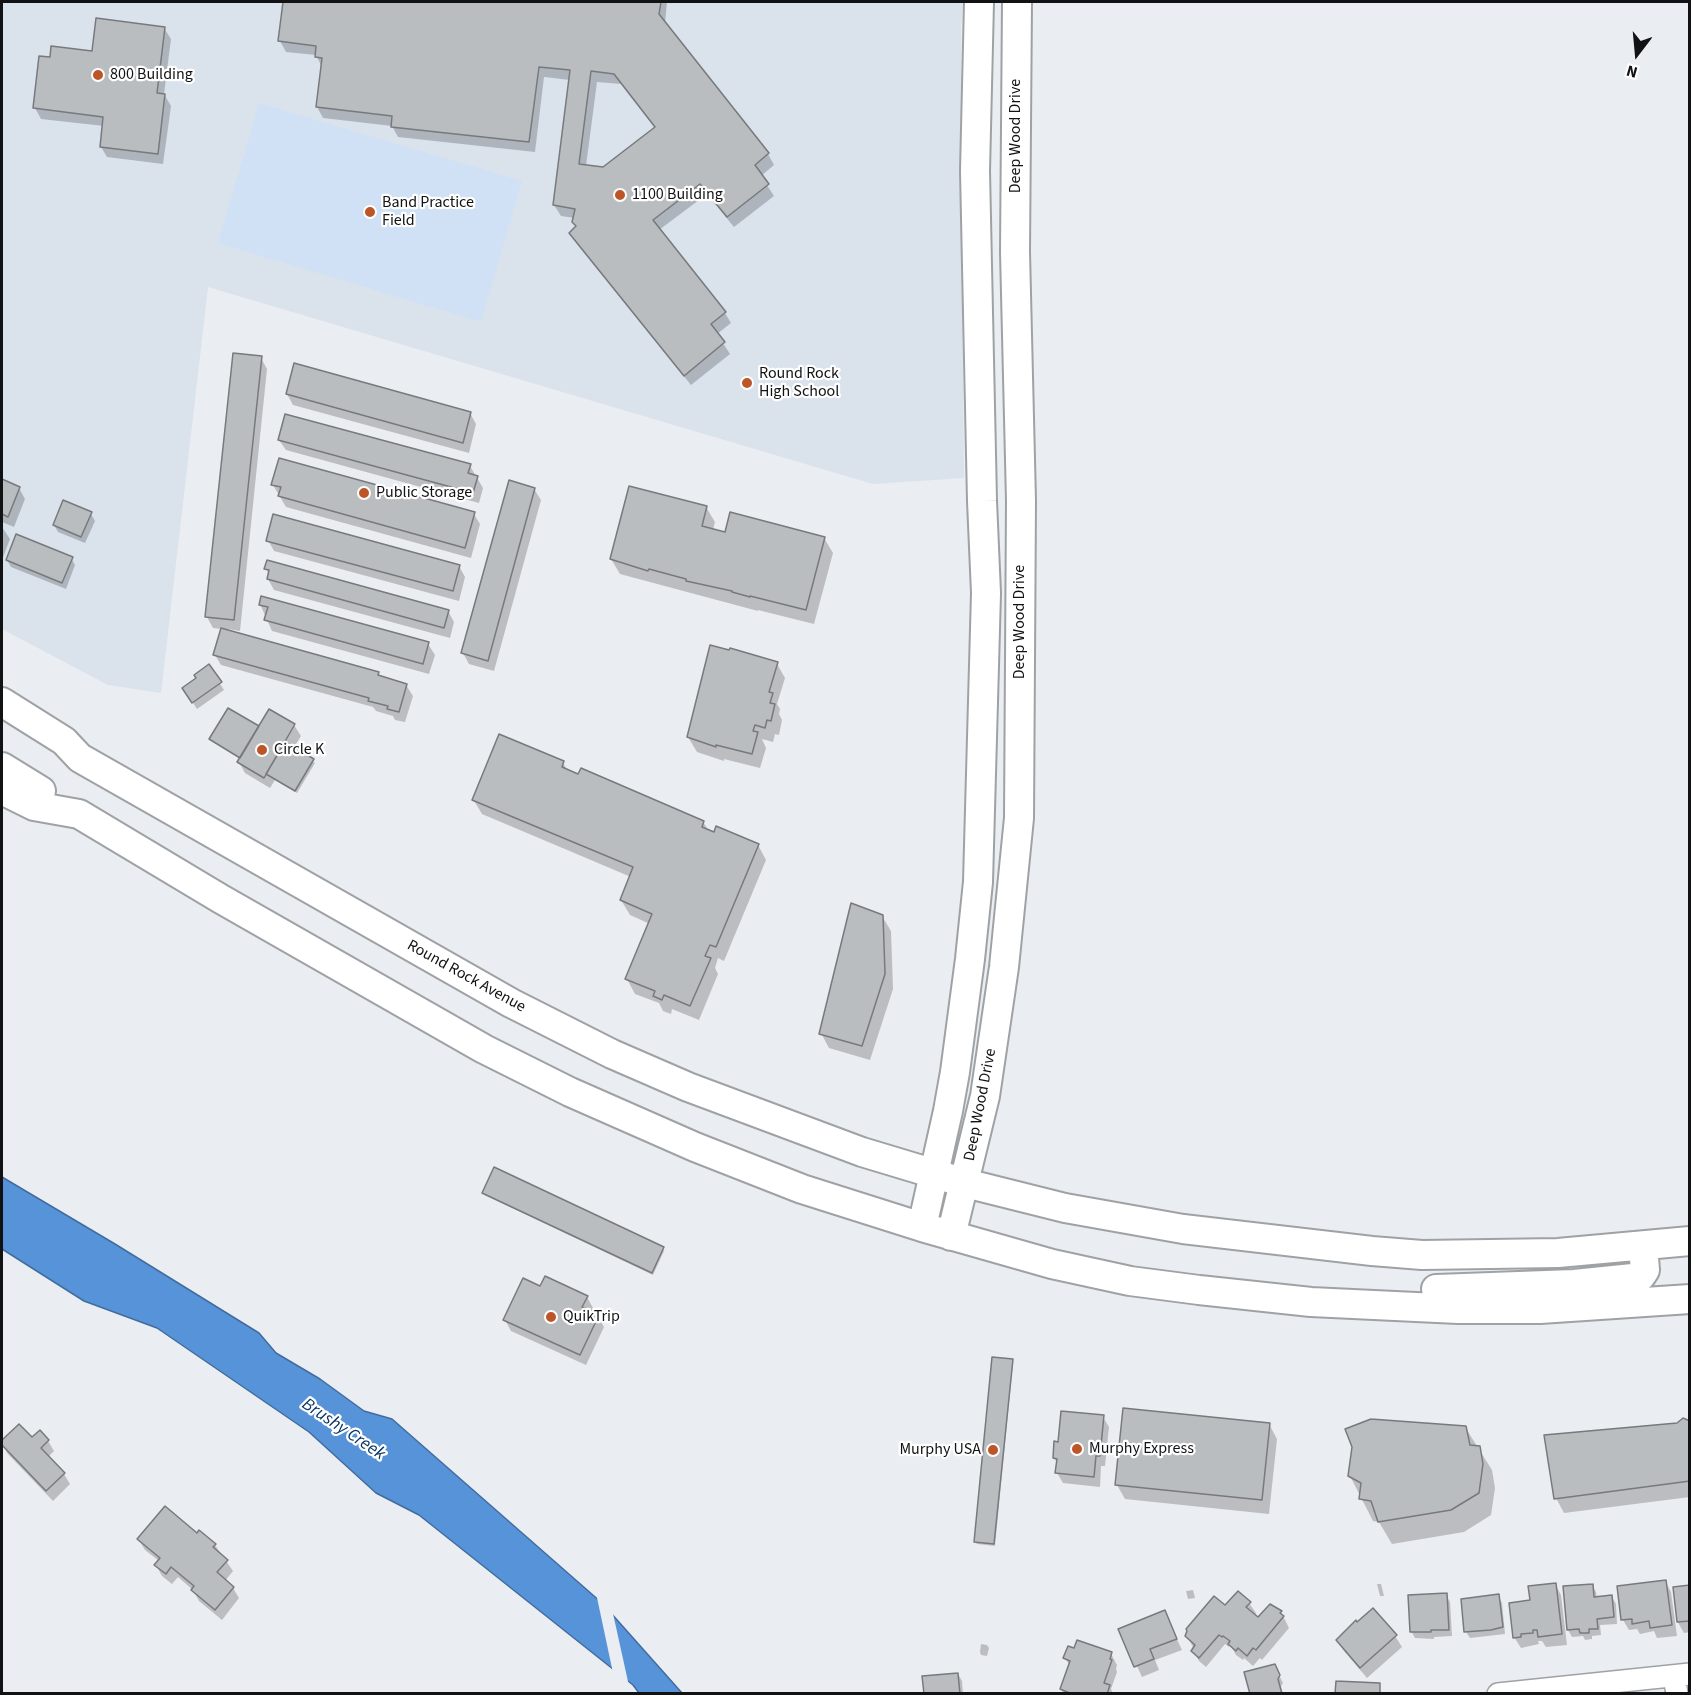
<!DOCTYPE html>
<style>
body{margin:0}
#map{position:relative;width:1691px;height:1695px;overflow:hidden;background:#eaedf1;font-family:"Source Sans 3",sans-serif}
canvas{display:block}
.frame{position:absolute;inset:0;border:3px solid #111213;pointer-events:none}
.north{position:absolute;left:1607px;top:24px;width:60px;height:60px;-webkit-text-stroke:4px #fff;paint-order:stroke;rotate:196deg;font-size:16px;font-weight:700;line-height:24px;text-align:center;color:#111213}
.north::after{content:'';display:block;margin:auto;width:21px;height:27px;background:#111213;clip-path:polygon(50% 0,100% 100%,50% 72%,0 100%)}
</style>
<div id="map">
<canvas width="1691" height="1695"></canvas>
<div class="frame"></div>
<div class="north">N</div>
</div>
<script>
const ctx = document.querySelector('canvas').getContext('2d');
ctx.lineJoin = 'round';
function paint(path, color) { ctx.fillStyle = color; ctx.fill(path, 'evenodd'); }
const toPath = rows => new Path2D(rows.map(r => 'M' + r).join(''));
function stroke(path, color, width, dash) { ctx.strokeStyle = color; ctx.lineWidth = width; ctx.lineCap = dash ? 'butt' : 'round'; ctx.setLineDash(dash || []); ctx.stroke(path); }
function drawText(font, color, halo, rows, align = 'center') {
  ctx.font = font + ' "Source Sans 3",sans-serif'; ctx.lineWidth = 4.5; ctx.setLineDash([]); ctx.textBaseline = 'middle'; ctx.strokeStyle = halo; ctx.fillStyle = color; for (const [text, x, y, turn = 0] of rows) {
    ctx.save(); ctx.translate(x, y); ctx.rotate((+turn || 0) * Math.PI / 180); ctx.textAlign = isNaN(turn) ? turn : align; if (halo) ctx.strokeText(text, 0, 0); ctx.fillText(text, 0, 0); ctx.restore();
  }
}
paint(toPath([
 [2,2,963,2,961,28,961,181,964,478,873,484,208,287,161,693,108,685,2,629]
]), '#dae2ec');
paint(toPath([
 [259,103,522,181,481,322,218,243]
]), '#d1e1f5');
const water = toPath([
 [2,1177,115,1244,259,1333,276,1353,320,1379,364,1411,392,1419,602,1603,682,1693,639,1693,633,1685,419,1515,376,1493,309,1432,157,1328,84,1301,2,1249,2,1177]
]);
paint(water, '#5693d8');
stroke(water, '#416c9d', 1.5);
paint(toPath([
 [596,1593,612,1609,629,1686,613,1673]
]), '#eaedf1');
paint(toPath([
 [285,2,667,2,665,24,768,154,774,165,761,176,774,196,734,227,707,194,659,230,725,313,731,323,717,334,730,354,691,385,577,244,571,233,577,227,575,218,561,216,554,205,570,80,544,77,535,152,398,137,392,126,323,118,317,107,322,67,316,55,286,52,280,41],
 [597,82,621,84,655,128,603,169,586,166],
 [164,28,171,39,164,94,171,106,163,164,107,157,101,147,104,126,41,119,35,108,93,53],
 [261,358,267,369,240,631,228,629,228,631,378,673,381,678,406,685,413,696,405,722,395,720,393,716,376,711,373,707,221,665,215,655,222,629,213,628,207,617],
 [287,394,470,413,476,424,469,453,293,405],
 [279,440,470,466,483,488,479,503,286,450],
 [2,481,19,488,25,499,14,527,2,522],
 [273,485,474,514,480,524,471,558,286,507],
 [534,489,541,500,494,671,469,664,463,653],
 [706,507,715,522,713,530,726,534,824,538,833,553,814,624,758,610,758,611,620,574,611,559],
 [91,514,95,521,85,543,58,532,54,525],
 [2,527,10,539,2,560],
 [268,540,459,566,465,577,459,601,274,551],
 [71,558,75,565,66,589,11,567,7,560],
 [266,569,448,611,454,622,450,638,274,590,268,579,269,574],
 [260,604,428,644,435,655,429,674,272,631],
 [777,664,785,678,777,704,780,709,779,714,782,720,779,735,775,734,773,742,762,739,766,748,760,768,724,759,724,761,697,752,688,737],
 [209,666,224,690,197,709,188,695,198,679],
 [294,725,301,736,293,749,315,763,297,793,275,780,270,788,245,773,239,762,241,759,211,739,259,728],
 [563,763,568,771,703,822,709,831,758,845,766,860,724,961,718,958,715,968,718,974,699,1020,672,1009,671,1014,663,1011,659,1003,635,994,627,979,650,924,630,915,621,900,631,877,482,814,473,799],
 [882,916,891,931,893,989,870,1060,829,1048,821,1033],
 [483,1192,663,1248,664,1251,653,1275,485,1195],
 [541,1288,587,1297,593,1308,591,1312,598,1316,604,1327,586,1365,511,1331,505,1320],
 [1012,1360,1013,1363,995,1546,977,1544,975,1542],
 [1103,1417,1109,1427,1105,1466,1101,1466,1100,1487,1063,1483,1057,1473,1058,1464,1054,1458,1059,1443],
 [1690,1423,1690,1497,1564,1513,1556,1498],
 [1269,1424,1277,1439,1269,1514,1125,1499,1117,1485],
 [19,1426,32,1439,48,1441,54,1451,48,1457,64,1474,70,1484,53,1501,7,1453,2,1443],
 [1465,1427,1492,1470,1495,1488,1491,1515,1464,1532,1392,1544,1379,1522,1373,1521,1350,1476],
 [197,1535,215,1545,233,1571,225,1581,233,1588,239,1598,222,1620,199,1601,193,1590,178,1577,172,1584,162,1576,156,1565,159,1561,145,1550,139,1540],
 [1665,1581,1671,1592,1677,1636,1657,1638,1654,1631,1640,1634,1637,1629,1629,1630,1623,1620],
 [1377,1584,1381,1584,1384,1596,1380,1596],
 [1555,1584,1561,1595,1567,1645,1546,1647,1542,1641,1538,1641,1539,1644,1521,1648,1514,1637,1531,1602],
 [1592,1585,1596,1592,1597,1598,1612,1597,1616,1604,1617,1624,1600,1625,1601,1635,1592,1636,1592,1639,1585,1640,1583,1636,1572,1637,1568,1630,1565,1588],
 [1690,1586,1690,1632,1684,1633,1676,1619],
 [1193,1590,1195,1598,1188,1599,1186,1591],
 [1446,1595,1450,1602,1452,1636,1434,1637,1434,1639,1415,1638,1411,1631],
 [1498,1596,1502,1603,1505,1634,1470,1638,1466,1632],
 [1249,1603,1256,1613,1254,1616,1258,1619,1281,1612,1289,1628,1262,1660,1260,1658,1253,1666,1244,1658,1243,1660,1236,1655,1230,1645,1229,1647,1225,1644,1206,1667,1199,1661,1193,1651,1194,1649,1187,1636,1225,1608],
 [1164,1612,1182,1650,1155,1660,1159,1670,1142,1677,1120,1630],
 [1395,1636,1402,1647,1367,1678,1344,1651,1338,1641],
 [981,1644,987,1645,989,1648,987,1656,981,1655,980,1652],
 [1111,1654,1117,1665,1116,1669,1117,1672,1111,1689,1113,1694,1064,1694,1061,1689,1070,1666,1065,1658],
 [1278,1673,1283,1683,1281,1686,1283,1694,1252,1694],
 [958,1674,962,1681,963,1694,925,1694]
]), '#0003');
const building = toPath([
 [283,2,661,2,659,14,769,153,755,165,769,184,727,217,700,184,653,220,726,312,711,324,725,342,684,376,569,233,576,226,572,222,575,209,553,205,570,70,539,67,529,142,391,127,392,116,316,107,322,58,315,57,316,46,278,41,283,2],
 [591,71,614,74,655,127,603,167,579,164,591,71],
 [96,18,165,27,157,93,165,94,158,154,100,147,103,117,33,108,39,56,50,57,51,46,92,51,96,18],
 [233,353,262,356,234,620,205,617,233,353],
 [294,363,471,412,463,443,286,394,294,363],
 [285,414,471,464,468,473,478,476,473,493,278,440,285,414],
 [279,458,475,512,465,548,278,496,281,487,271,485,279,458],
 [2,479,20,487,8,517,2,514,2,479],
 [509,480,535,488,488,661,461,653,509,480],
 [629,486,707,506,702,526,725,532,730,512,825,537,806,610,750,596,750,597,732,592,732,591,686,581,686,579,649,569,648,571,610,559,629,486],
 [63,500,92,512,81,537,53,525,63,500],
 [273,514,460,565,453,591,266,541,273,514],
 [16,534,73,557,62,583,6,560,16,534],
 [267,560,449,610,444,628,267,579,269,570,264,569,267,560],
 [261,596,429,642,423,664,264,620,268,607,259,605,261,596],
 [221,628,379,672,378,675,407,684,399,712,387,709,388,706,368,701,369,698,213,655,221,628],
 [710,645,729,650,730,648,778,662,769,692,773,693,770,703,775,704,771,721,767,720,765,728,755,725,753,731,758,732,752,754,716,745,716,747,687,737,710,645],
 [209,664,222,682,192,703,182,688,196,678,194,675,209,664],
 [228,708,259,726,240,758,209,739,228,708],
 [269,709,295,724,264,778,237,762,269,709],
 [499,734,564,761,562,767,578,774,581,768,704,821,702,827,714,832,716,826,759,844,716,947,710,945,705,956,711,958,690,1006,664,995,662,1000,653,996,655,991,625,979,652,914,620,900,633,867,472,800,499,734],
 [285,742,314,759,295,791,266,774,285,742],
 [851,903,883,915,885,974,862,1046,819,1034,851,903],
 [494,1167,664,1247,652,1273,482,1193,494,1167],
 [545,1276,588,1296,582,1307,599,1315,580,1355,503,1320,523,1278,540,1286,545,1276],
 [992,1357,1013,1359,994,1544,974,1542,992,1357],
 [1123,1408,1270,1423,1262,1500,1115,1485,1123,1408],
 [1061,1411,1104,1415,1100,1456,1096,1456,1094,1477,1055,1473,1057,1459,1053,1458,1054,1441,1058,1442,1061,1411],
 [1683,1418,1690,1421,1690,1481,1554,1499,1544,1435,1677,1423,1683,1418],
 [1371,1419,1466,1426,1470,1445,1480,1446,1483,1464,1479,1493,1451,1510,1378,1522,1371,1501,1359,1499,1361,1483,1348,1476,1352,1447,1345,1429,1371,1419],
 [19,1424,32,1437,40,1430,49,1440,41,1448,65,1473,46,1491,2,1445,2,1440,19,1424],
 [165,1506,197,1533,199,1530,216,1544,213,1547,228,1560,217,1572,234,1587,215,1610,191,1590,194,1586,171,1567,166,1574,154,1565,160,1558,137,1539,165,1506],
 [1666,1580,1672,1625,1650,1628,1649,1621,1632,1624,1632,1619,1621,1620,1617,1586,1666,1580],
 [1556,1583,1562,1634,1538,1637,1537,1630,1533,1630,1533,1633,1521,1634,1521,1637,1513,1638,1509,1603,1530,1600,1528,1586,1556,1583],
 [1593,1584,1594,1597,1612,1595,1614,1617,1597,1619,1598,1629,1589,1629,1589,1633,1580,1633,1579,1629,1567,1630,1563,1586,1593,1584],
 [1690,1585,1690,1621,1677,1622,1673,1587,1690,1585],
 [1238,1591,1251,1602,1246,1607,1258,1617,1270,1604,1282,1611,1280,1613,1284,1616,1256,1650,1253,1648,1247,1656,1238,1648,1236,1651,1228,1644,1230,1641,1223,1636,1222,1637,1219,1635,1199,1658,1191,1651,1195,1645,1185,1636,1187,1631,1186,1629,1214,1596,1225,1605,1238,1591],
 [1447,1593,1449,1630,1431,1630,1431,1632,1410,1632,1408,1595,1447,1593],
 [1499,1594,1503,1627,1491,1630,1464,1632,1461,1599,1499,1594],
 [1373,1608,1397,1635,1360,1668,1336,1640,1356,1620,1357,1622,1373,1608],
 [1165,1610,1177,1639,1150,1649,1154,1659,1134,1667,1118,1629,1165,1610],
 [1077,1640,1112,1652,1110,1659,1112,1660,1104,1683,1110,1685,1107,1694,1072,1694,1060,1689,1070,1661,1063,1658,1068,1646,1074,1648,1077,1640],
 [1275,1664,1280,1675,1278,1679,1282,1694,1250,1694,1244,1672,1275,1664],
 [958,1673,960,1694,924,1694,922,1676,958,1673],
 [1336,1681,1380,1683,1380,1694,1335,1694,1336,1681]
]);
paint(building, '#babdc0');
stroke(building, '#77797d', 1.5);
const street = toPath([
 [1674,1676,1677,1694],
 [1498,1694,1690,1674]
]);
const secondary = toPath([
 [2,702,64,741,80,758,511,1003,612,1054,688,1087,862,1152,965,1183,1065,1208,1183,1229,1372,1251,1422,1255,1558,1253,1690,1241],
 [2,767,41,791],
 [2,790,34,806,79,814,221,899,484,1049,570,1092,695,1147,802,1189,922,1227,1052,1264,1130,1281,1199,1290,1311,1302,1458,1309,1540,1309,1690,1299],
 [922,1227,948,1111,955,1072,970,959,978,882,986,593,982,501,975,171,979,2],
 [951,1236,985,1096,1004,967,1019,818,1021,501,1015,252,1017,2],
 [1436,1289,1574,1284,1633,1278,1641,1276,1645,1270,1643,1246]
]);
stroke(street, '#9fa2a5', 24);
stroke(secondary, '#9fa2a5', 32);
stroke(street, '#fff', 21);
stroke(secondary, '#fff', 28);
for (const [x, y, r, color] of [
 [98,75,6,"#bc5628"],
 [620,195,6,"#bc5628"],
 [370,212,6,"#bc5628"],
 [747,383,6,"#bc5628"],
 [364,493,6,"#bc5628"],
 [262,750,6,"#bc5628"],
 [551,1317,6,"#bc5628"],
 [1077,1449,6,"#bc5628"],
 [993,1450,6,"#bc5628"]
]) { const dot = new Path2D(); dot.arc(x, y, r, 0, 2 * Math.PI); ctx.fillStyle = color; ctx.fill(dot); stroke(dot, '#fff', 2); }
drawText('16px', '#111213', '#fff', [
 ["800 Building",110,75],
 ["1100 Building",632,195],
 ["Band Practice",382,203],
 ["Field",382,221],
 ["Round Rock",759,374],
 ["High School",759,392],
 ["Public Storage",376,493],
 ["Circle K",274,750],
 ["QuikTrip",563,1317],
 ["Murphy Express",1089,1449],
 ["Murphy USA",981,1450,"right"]
], 'left');
drawText('16px', '#111213', '#fff', [
 ["Deep Wood Drive",1016,136,-90],
 ["Deep Wood Drive",1020,622,-90],
 ["Round Rock Avenue",466,977,29],
 ["Deep Wood Drive",981,1105,-79]
]);
drawText('italic 18px', '#0a3663', '#fff', [
 ["Brushy Creek",343,1430,34]
]);
</script>
